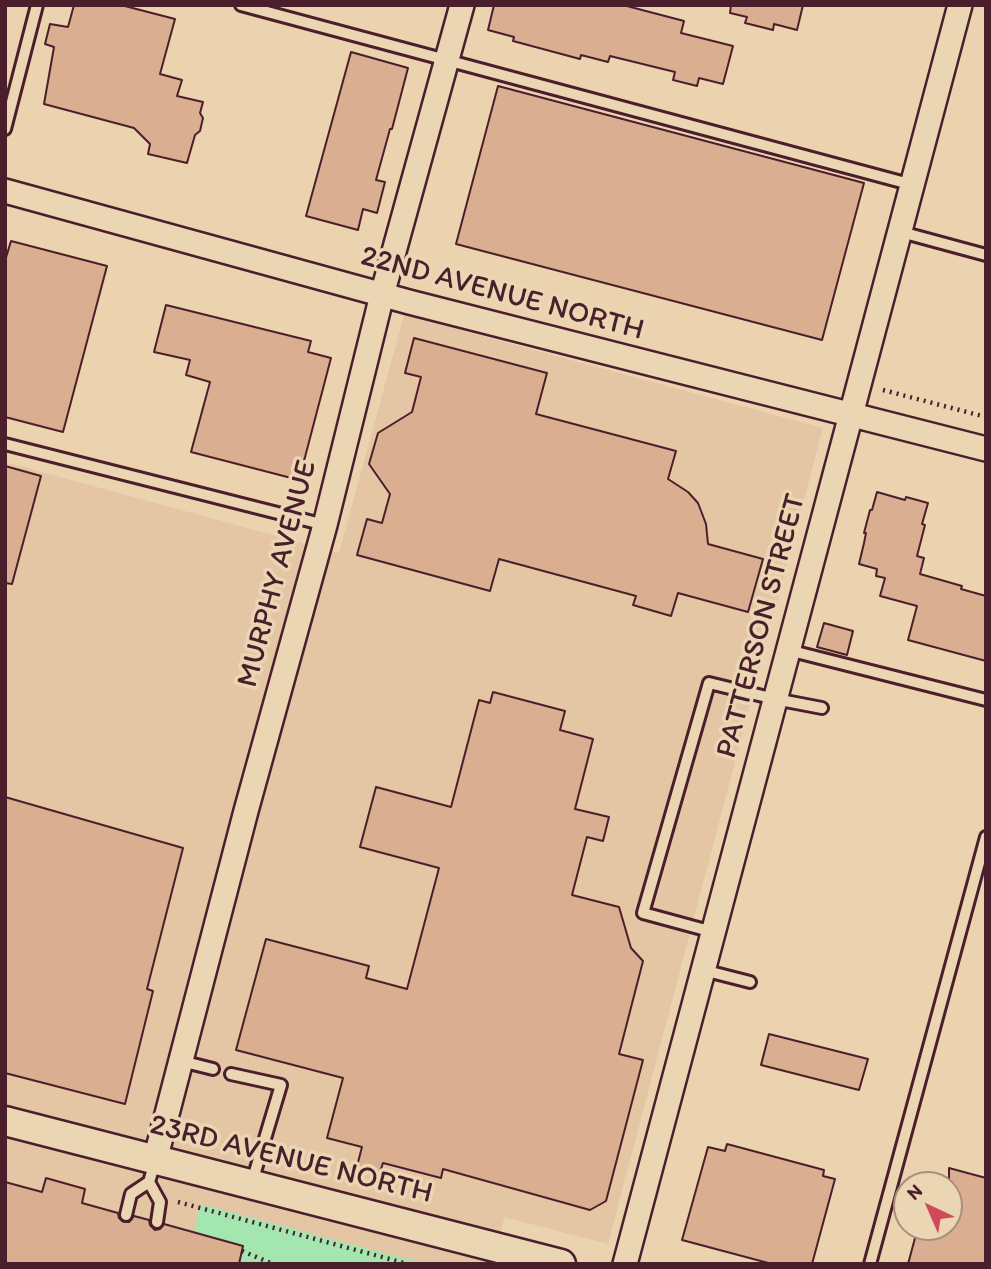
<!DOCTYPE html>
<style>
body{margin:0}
#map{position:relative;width:991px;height:1269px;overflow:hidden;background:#ecd3b0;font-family:Itim,sans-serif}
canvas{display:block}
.frame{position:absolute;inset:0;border:7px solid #4a1f2b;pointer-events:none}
.north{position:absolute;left:893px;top:1171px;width:70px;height:70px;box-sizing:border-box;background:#ebd6b4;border:2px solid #ab8d7d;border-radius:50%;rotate:316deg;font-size:19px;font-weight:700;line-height:28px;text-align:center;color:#4a1f2b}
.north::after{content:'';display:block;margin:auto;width:24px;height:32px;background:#d1495b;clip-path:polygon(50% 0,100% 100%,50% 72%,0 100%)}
</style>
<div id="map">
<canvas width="991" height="1269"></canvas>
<div class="frame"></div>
<div class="north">N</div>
</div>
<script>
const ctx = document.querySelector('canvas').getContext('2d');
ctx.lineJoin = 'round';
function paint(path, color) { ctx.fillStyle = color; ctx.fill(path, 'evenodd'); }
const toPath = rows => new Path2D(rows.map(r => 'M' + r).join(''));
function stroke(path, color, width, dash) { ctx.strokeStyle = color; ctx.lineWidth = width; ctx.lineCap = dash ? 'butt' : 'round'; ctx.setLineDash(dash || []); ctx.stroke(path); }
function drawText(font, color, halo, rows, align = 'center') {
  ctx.font = font + ' Itim,sans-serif'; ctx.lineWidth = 7; ctx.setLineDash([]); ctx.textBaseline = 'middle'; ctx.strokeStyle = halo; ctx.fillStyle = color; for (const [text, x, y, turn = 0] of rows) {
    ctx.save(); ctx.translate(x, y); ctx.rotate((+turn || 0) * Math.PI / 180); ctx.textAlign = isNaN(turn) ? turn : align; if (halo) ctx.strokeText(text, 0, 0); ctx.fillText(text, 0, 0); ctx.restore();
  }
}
paint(toPath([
 [404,315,823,428,608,1244,504,1217,494,1264,5,1264,5,462,339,553]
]), '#e4c5a4');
paint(toPath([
 [200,1204,425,1264,239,1264,242,1246,209,1236,194,1234]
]), '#a3e6b0');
const building = toPath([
 [74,5,121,5,175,19,160,74,182,80,177,96,203,102,200,113,203,118,200,131,195,135,187,163,148,154,150,144,134,128,44,104,54,47,45,44,50,24,68,27,74,5],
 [494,5,623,5,684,21,681,33,733,46,723,84,699,78,697,86,673,80,675,72,610,56,608,62,581,55,580,59,513,41,514,37,488,30,494,5],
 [731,5,803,5,797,30,774,24,773,30,745,23,747,17,730,13,731,5],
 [351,52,408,68,392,129,390,129,376,180,385,182,377,213,363,209,358,230,306,216,351,52],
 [498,86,864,183,822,340,456,244,498,86],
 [11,241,107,266,63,432,5,417,5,261,11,241],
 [166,305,311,341,308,352,331,358,299,480,191,452,210,382,186,375,190,360,154,352,166,305],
 [414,338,547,373,536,414,676,451,668,479,688,492,698,503,706,524,708,544,763,559,748,612,678,593,671,616,633,605,636,596,499,559,490,591,357,555,367,519,382,523,390,494,369,464,378,433,412,412,421,377,405,373,414,338],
 [5,466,41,476,12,584,5,583,5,466],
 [877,492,905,500,906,497,928,503,922,524,925,525,917,556,924,558,920,574,962,586,961,589,986,596,986,661,908,640,917,606,880,596,885,578,876,576,877,569,859,564,864,543,866,533,864,533,870,510,872,510,877,492],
 [824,623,853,631,847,655,817,647,824,623],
 [493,692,565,711,560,730,593,739,575,809,609,817,603,841,587,837,572,895,619,907,631,948,643,961,619,1054,643,1060,606,1201,590,1210,443,1169,441,1178,383,1163,380,1172,357,1166,362,1147,327,1138,343,1078,236,1050,266,939,369,966,366,978,407,989,439,868,360,847,376,787,451,807,479,700,490,703,493,692],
 [5,797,183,848,147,989,153,991,125,1104,5,1073,5,797],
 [769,1034,868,1059,859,1090,761,1065,769,1034],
 [727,1144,824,1170,823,1176,835,1179,812,1264,772,1264,682,1240,708,1147,725,1151,727,1144],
 [949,1168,986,1178,986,1264,908,1264,918,1227,949,1227,949,1168],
 [46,1178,85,1189,82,1203,118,1213,119,1218,124,1222,129,1222,134,1216,149,1220,150,1225,155,1230,160,1229,164,1224,243,1246,239,1264,5,1264,5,1182,42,1192,46,1178]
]);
paint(building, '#daae90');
stroke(building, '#4a1f2b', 2);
const service = toPath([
 [241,5,913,185],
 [5,129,37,5],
 [901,232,986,255],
 [5,444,325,525],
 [788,650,986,700],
 [713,932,643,913,709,683,775,699,822,708],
 [703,970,750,982],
 [181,1061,213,1069],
 [231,1074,281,1085,252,1182],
 [149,1182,160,1202,157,1222],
 [126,1215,131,1194,149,1182,155,1162],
 [870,1264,986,837]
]);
const minor = toPath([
 [5,191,409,302,986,449],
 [155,1160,246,811,325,525,382,295,462,5],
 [625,1264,960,5]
]);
const tertiary = toPath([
 [5,1121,561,1264]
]);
stroke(service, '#4a1f2b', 16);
stroke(minor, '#4a1f2b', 28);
stroke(tertiary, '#4a1f2b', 33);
stroke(toPath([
 [883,390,986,417],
 [178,1202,408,1264],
 [242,1251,273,1264]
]), '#4a1f2b', 4.5, [2, 5]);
stroke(service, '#ebd6b4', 10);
stroke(minor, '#ebd6b4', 23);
stroke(tertiary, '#ebd6b4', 28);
drawText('30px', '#4a1f2b', '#ebd6b4', [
 ["22ND AVENUE NORTH",502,294,15],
 ["MURPHY AVENUE",278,574,-75],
 ["PATTERSON STREET",762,626,-75],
 ["23RD AVENUE NORTH",291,1160,14]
]);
</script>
